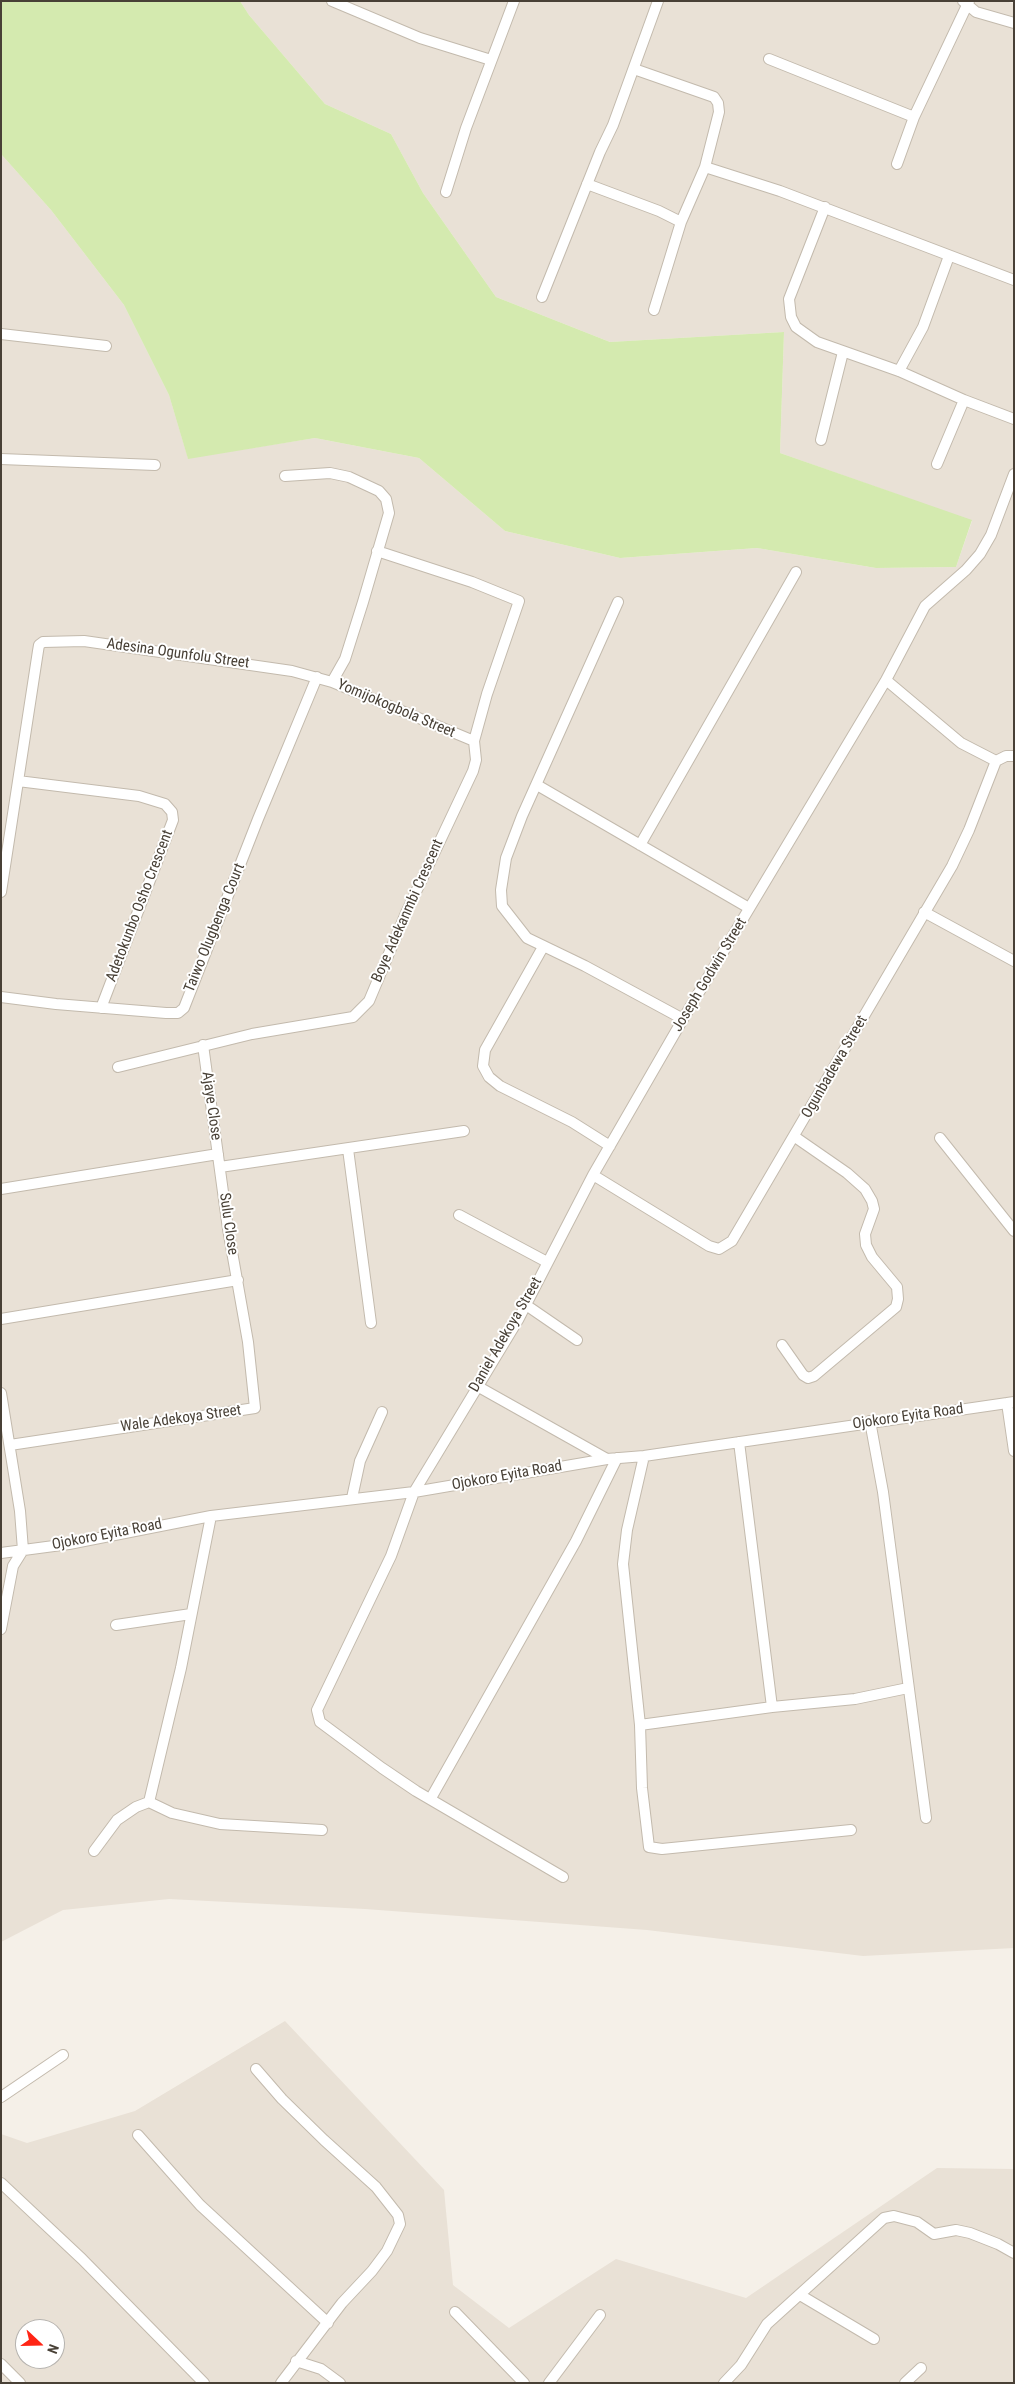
<!DOCTYPE html>
<style>
body{margin:0}
#map{position:relative;width:1015px;height:2384px;overflow:hidden;background:#f5f0e8;font-family:"Roboto Condensed",sans-serif}
canvas{display:block}
.frame{position:absolute;inset:0;border:2px solid #484036;pointer-events:none}
.north{position:absolute;left:15px;top:2319px;width:50px;height:50px;box-sizing:border-box;background:#fff;border:1px solid #b6b3af;border-radius:50%;rotate:111deg;font-size:14px;font-weight:700;line-height:20px;text-align:center;color:#484036}
.north::after{content:'';display:block;margin:auto;width:18px;height:22px;background:#ff2515;clip-path:polygon(50% 0,100% 100%,50% 72%,0 100%)}
</style>
<div id="map">
<canvas width="1015" height="2384"></canvas>
<div class="frame"></div>
<div class="north">N</div>
</div>
<script>
const ctx = document.querySelector('canvas').getContext('2d');
ctx.lineJoin = 'round';
function paint(path, color) { ctx.fillStyle = color; ctx.fill(path, 'evenodd'); }
const toPath = rows => new Path2D(rows.map(r => 'M' + r).join(''));
function stroke(path, color, width, dash) { ctx.strokeStyle = color; ctx.lineWidth = width; ctx.lineCap = dash ? 'butt' : 'round'; ctx.setLineDash(dash || []); ctx.stroke(path); }
function drawText(font, color, halo, rows, align = 'center') {
  ctx.font = font + ' "Roboto Condensed",sans-serif'; ctx.lineWidth = 4; ctx.setLineDash([]); ctx.textBaseline = 'middle'; ctx.strokeStyle = halo; ctx.fillStyle = color; for (const [text, x, y, turn = 0] of rows) {
    ctx.save(); ctx.translate(x, y); ctx.rotate((+turn || 0) * Math.PI / 180); ctx.textAlign = isNaN(turn) ? turn : align; if (halo) ctx.strokeText(text, 0, 0); ctx.fillText(text, 0, 0); ctx.restore();
  }
}
paint(toPath([
 [240,1,1006,1,1014,4,1014,1948,863,1956,647,1930,365,1909,169,1899,63,1910,1,1942,1,154,51,210,124,305,169,395,188,458,315,438,419,458,505,531,620,558,757,548,876,568,956,567,972,521,780,453,784,332,610,342,496,297,423,193,391,134,325,104,249,15],
 [285,2021,444,2190,453,2285,509,2328,616,2259,746,2298,937,2168,1014,2169,1014,2383,1,2383,1,2134,27,2143,135,2111],
 [25,2329,55,2329,55,2359,25,2359]
]), '#e9e1d6');
paint(toPath([
 [1,1,240,1,249,15,325,104,391,134,423,193,496,297,610,342,784,332,780,453,972,520,956,567,876,568,757,548,620,558,505,531,419,458,315,438,188,459,169,395,124,305,51,210,1,154]
]), '#d4eaaf');
const minor = toPath([
 [332,1,420,38,491,60],
 [963,1,976,12,1014,23],
 [769,59,914,117],
 [634,69,714,97,718,103,719,112,705,167,681,222,654,310],
 [897,164,914,117,969,1],
 [705,167,780,191,1014,280],
 [587,184,659,211,681,222],
 [446,192,466,128,514,1],
 [825,207,789,299,791,317,796,327,817,342,899,371,964,400,1014,419],
 [542,297,600,152,613,125,658,1],
 [1,334,106,346],
 [899,371,923,327,949,256],
 [821,440,843,352],
 [1,459,155,465],
 [937,464,964,400],
 [285,476,330,473,349,477,379,491,386,499,389,513,363,602,345,659,332,682],
 [618,602,522,816,506,858,501,890,502,906,527,938,585,966,683,1019],
 [886,680,961,743,996,761],
 [18,781,139,796,165,804,172,812,173,820,101,1008],
 [537,785,749,908],
 [640,845,796,572],
 [1,892,38,651,39,645,43,642,84,641,292,671,332,682,474,741],
 [924,912,1014,961],
 [543,947,485,1050,483,1066,489,1077,500,1086,572,1122,610,1146],
 [1,997,56,1004,166,1013,178,1013,184,1008,258,819,317,677],
 [118,1067,252,1034,353,1017,369,1001,406,913,473,771,476,760,474,741,487,694,519,601,472,582,377,551],
 [940,1138,1014,1231],
 [348,1149,371,1323],
 [220,1167,464,1131],
 [593,1175,709,1246,719,1249,732,1241,952,866,969,830,996,761,1006,756,1014,756],
 [1,1189,218,1154],
 [459,1215,547,1262],
 [526,1305,577,1340],
 [1,1319,238,1280],
 [782,1345,803,1375,808,1378,814,1376,896,1307,898,1299,897,1287,872,1257,866,1245,865,1234,874,1209,872,1201,865,1189,847,1173,795,1137],
 [477,1386,607,1459],
 [1,1393,20,1511,23,1550],
 [1007,1403,1014,1451],
 [870,1421,883,1492,926,1818],
 [739,1442,772,1707],
 [10,1445,255,1408,248,1342,228,1229,203,1045],
 [644,1456,627,1530,623,1564,640,1725,642,1788,649,1847,662,1849,851,1830],
 [352,1498,360,1461,382,1412],
 [1,1553,69,1544,211,1516,414,1492,607,1459,644,1456,1014,1402],
 [116,1625,191,1614],
 [1,1629,13,1566,23,1550],
 [640,1725,772,1707,855,1699,908,1688],
 [431,1798,576,1541,617,1458],
 [149,1802,181,1668,211,1516],
 [94,1851,117,1820,136,1807,149,1802,172,1813,220,1824,322,1830],
 [563,1877,416,1791,382,1768,320,1722,317,1710,391,1556,414,1492,518,1320,593,1175,683,1019,886,680,925,606,966,570,980,554,991,535,1014,474],
 [256,2069,282,2099,324,2140,376,2187,398,2215,400,2224,387,2251,372,2271,342,2303,281,2383],
 [1,2097,63,2055],
 [138,2135,200,2205,328,2323],
 [1,2183,82,2259,204,2383],
 [800,2295,874,2339],
 [455,2312,524,2383],
 [296,2361,321,2369,340,2383],
 [1,2364,20,2383],
 [549,2383,600,2315],
 [724,2383,741,2365,767,2324,884,2218,894,2216,917,2222,934,2234,956,2230,970,2233,998,2244,1014,2253],
 [905,2383,921,2368]
]);
stroke(minor, '#c3baad', 12);
stroke(minor, '#fff', 10);
drawText('15px', '#484036', '#fff', [
 ["Adesina Ogunfolu Street",178,654,8],
 ["Yomijokogbola Street",396,709,23],
 ["Adetokunbo Osho Crescent",140,906,-69],
 ["Boye Adekanmbi Crescent",408,911,-66],
 ["Taiwo Olugbenga Court",215,928,-68],
 ["Joseph Godwin Street",710,975,-59],
 ["Ogunbadewa Street",835,1067,-60],
 ["Ajaye Close",211,1106,82],
 ["Sulu Close",228,1224,82],
 ["Daniel Adekoya Street",506,1335,-60],
 ["Ojokoro Eyita Road",908,1417,-8],
 ["Wale Adekoya Street",181,1419,-8],
 ["Ojokoro Eyita Road",507,1476,-10],
 ["Ojokoro Eyita Road",107,1535,-11]
]);
</script>
